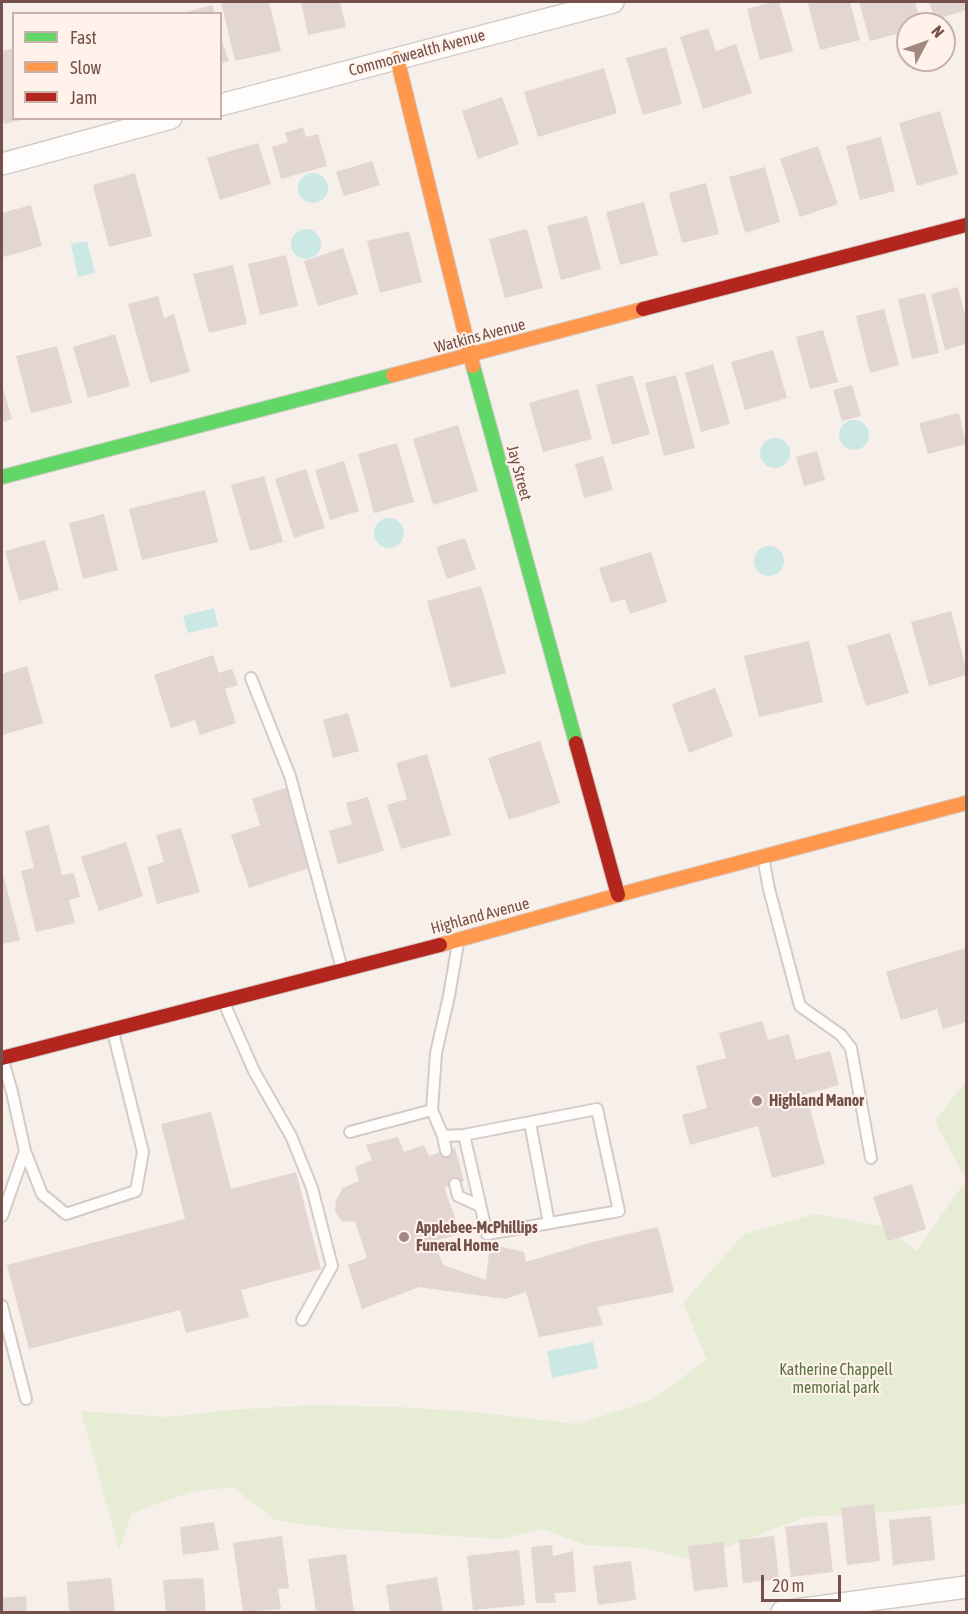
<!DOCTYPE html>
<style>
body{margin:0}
#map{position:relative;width:968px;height:1614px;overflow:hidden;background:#f6efea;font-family:"Asap Condensed",sans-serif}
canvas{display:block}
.frame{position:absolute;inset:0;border:3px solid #74504a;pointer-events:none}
.legend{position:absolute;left:12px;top:12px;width:210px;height:108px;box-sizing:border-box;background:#fff2ea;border:2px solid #c7b1aa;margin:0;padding:8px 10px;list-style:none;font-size:18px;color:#74504a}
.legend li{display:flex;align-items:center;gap:12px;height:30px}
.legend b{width:30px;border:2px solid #c7b1aa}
.north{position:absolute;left:896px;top:12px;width:60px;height:60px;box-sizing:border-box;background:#fff2ea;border:2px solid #c7b1aa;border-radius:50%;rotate:49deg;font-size:16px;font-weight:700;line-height:24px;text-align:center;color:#74504a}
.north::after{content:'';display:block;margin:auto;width:21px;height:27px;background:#a28882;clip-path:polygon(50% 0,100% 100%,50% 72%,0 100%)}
.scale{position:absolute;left:761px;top:1575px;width:80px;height:27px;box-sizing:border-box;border:3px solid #74504a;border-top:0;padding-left:8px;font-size:18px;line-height:21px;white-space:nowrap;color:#74504a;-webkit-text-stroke:4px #fff2ea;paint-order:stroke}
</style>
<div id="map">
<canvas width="968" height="1614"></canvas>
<div class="frame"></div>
<ul class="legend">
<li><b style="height:8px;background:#63d668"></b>Fast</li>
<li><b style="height:8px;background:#ff974d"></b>Slow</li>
<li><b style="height:8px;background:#b3261e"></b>Jam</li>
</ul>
<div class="north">N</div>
<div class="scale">20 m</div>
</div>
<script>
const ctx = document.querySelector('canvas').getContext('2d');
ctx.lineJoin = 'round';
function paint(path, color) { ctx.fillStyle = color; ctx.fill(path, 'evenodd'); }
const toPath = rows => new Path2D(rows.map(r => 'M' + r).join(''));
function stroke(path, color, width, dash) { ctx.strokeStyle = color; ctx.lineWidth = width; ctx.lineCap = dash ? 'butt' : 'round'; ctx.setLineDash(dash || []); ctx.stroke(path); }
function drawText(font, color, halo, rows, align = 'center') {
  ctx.font = font + ' "Asap Condensed",sans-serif'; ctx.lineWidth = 4.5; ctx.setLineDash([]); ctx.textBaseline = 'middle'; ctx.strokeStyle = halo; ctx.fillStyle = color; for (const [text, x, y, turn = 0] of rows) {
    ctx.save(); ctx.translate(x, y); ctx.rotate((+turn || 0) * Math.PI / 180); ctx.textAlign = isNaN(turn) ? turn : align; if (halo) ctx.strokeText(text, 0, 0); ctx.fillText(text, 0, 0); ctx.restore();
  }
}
paint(toPath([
 [966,1081,966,1504,879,1513,805,1517,692,1560,643,1548,585,1545,543,1529,501,1539,331,1528,275,1520,233,1487,190,1492,132,1513,119,1550,81,1411,167,1417,231,1410,313,1405,399,1407,474,1412,578,1424,651,1400,707,1360,683,1303,744,1234,816,1214,886,1227,917,1251,966,1180,935,1121]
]), '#e7ecd5');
paint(toPath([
 '298 188a15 15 0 1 1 30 0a15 15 0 1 1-30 0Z',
 '291 244a15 15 0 1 1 30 0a15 15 0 1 1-30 0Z',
 [87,241,95,273,78,277,71,244],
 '839 435a15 15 0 1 1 30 0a15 15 0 1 1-30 0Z',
 '760 453a15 15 0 1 1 30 0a15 15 0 1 1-30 0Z',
 '374 533a15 15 0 1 1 30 0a15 15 0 1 1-30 0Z',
 '754 561a15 15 0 1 1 30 0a15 15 0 1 1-30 0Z',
 [214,608,218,626,188,633,183,616],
 [593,1342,598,1368,552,1378,547,1351]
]), '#cbe8e4');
paint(toPath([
 [221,2,269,2,281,51,235,61],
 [301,2,340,2,346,27,308,35],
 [773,2,779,2,793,51,760,60,747,9],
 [819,2,850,2,860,40,820,50,808,4],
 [859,2,915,2,921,24,908,24,908,31,870,41],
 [929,2,966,2,966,10,935,20],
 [212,5,215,14,183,14,183,13],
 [708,28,716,51,736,44,752,93,703,109,680,37],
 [220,36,229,61,220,64],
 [666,47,682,104,643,115,626,58],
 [14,48,14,118,25,119,4,124,2,113,2,51],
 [604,68,617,113,538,137,524,92],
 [502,97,519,144,478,159,462,111],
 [940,111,958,174,917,186,899,123],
 [303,127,306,137,318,134,327,166,281,179,272,147,288,142,285,133],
 [881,137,895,191,860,200,846,146],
 [258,143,271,184,220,200,207,158],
 [818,146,838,204,800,217,780,159],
 [372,161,380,185,344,196,336,172],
 [765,167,780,222,745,233,729,177],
 [135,173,152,236,109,247,93,185],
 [706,183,719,234,682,243,669,193],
 [644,202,658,255,620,265,606,212],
 [31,205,42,246,4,257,2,249,2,213],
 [587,216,601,269,561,280,547,226],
 [527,229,543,288,505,298,489,239],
 [409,231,422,282,380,293,367,241],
 [343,248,358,294,318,306,304,261],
 [286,255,298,306,260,315,248,264],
 [233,265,247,324,209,333,193,274],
 [958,287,966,319,966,344,945,350,931,294],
 [925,293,939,353,912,359,898,299],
 [158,296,164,318,174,314,190,372,150,383,128,304],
 [884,309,899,365,870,373,856,316],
 [823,330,838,382,810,389,796,337],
 [115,334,130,386,88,398,73,347],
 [57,346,72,403,31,413,16,356],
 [773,350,787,398,745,410,731,362],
 [713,364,730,424,701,432,685,373],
 [633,375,650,434,612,445,596,385],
 [676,375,695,448,664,456,645,383],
 [2,385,12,419,2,422],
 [852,385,861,416,842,421,833,390],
 [578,389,592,439,543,452,529,403],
 [959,413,966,444,928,454,919,423],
 [458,425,478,491,433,505,413,439],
 [397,443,414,502,374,513,358,454],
 [817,451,825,480,804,486,796,457],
 [603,456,613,490,584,498,575,464],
 [344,461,359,511,330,520,315,470],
 [306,469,325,528,294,538,275,479],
 [264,476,283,542,250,551,231,485],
 [205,490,218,542,142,560,129,509],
 [104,514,118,570,83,579,69,523],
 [465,538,476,569,447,579,436,547],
 [45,540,59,590,19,601,5,551],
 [651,552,667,602,630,614,625,599,611,603,599,568],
 [481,586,506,673,451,688,427,601],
 [951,611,966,668,966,675,929,686,911,622],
 [890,633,909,693,866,706,847,646],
 [809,641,823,702,759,717,744,656],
 [213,655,219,673,232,669,238,685,225,689,236,723,200,735,195,720,171,728,154,675],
 [27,666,43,723,2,735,2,674],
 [715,688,733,736,689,753,672,704],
 [348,713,359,751,333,758,323,720],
 [540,741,560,803,509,820,488,758],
 [427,754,451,835,401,849,387,805,407,799,396,763],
 [291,786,318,865,249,888,231,835,260,825,252,799],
 [368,797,384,851,338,864,329,831,352,824,346,803],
 [49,825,62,875,74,873,80,897,69,900,75,923,36,932,21,871,34,868,25,831],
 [181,828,200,892,157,904,147,867,164,862,156,835],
 [126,842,143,896,99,911,81,857],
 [2,870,20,940,2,944],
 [966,948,966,1022,943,1029,937,1009,901,1020,886,972],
 [762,1021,768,1040,789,1034,796,1060,830,1051,839,1085,806,1094,825,1164,772,1178,758,1126,690,1145,682,1115,707,1108,696,1066,726,1058,719,1033],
 [211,1112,231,1189,296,1172,321,1269,241,1290,249,1317,186,1333,180,1310,29,1349,7,1265,185,1219,161,1124],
 [398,1137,404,1152,424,1145,429,1156,455,1148,464,1181,444,1187,461,1234,434,1241,443,1265,486,1280,490,1244,524,1252,526,1262,589,1243,658,1227,674,1292,597,1307,603,1325,539,1337,526,1292,505,1299,419,1287,362,1309,348,1265,367,1258,355,1221,342,1222,335,1212,336,1200,343,1188,359,1181,355,1167,372,1160,366,1145],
 [912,1184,926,1229,888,1241,873,1197],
 [874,1504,880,1561,847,1565,841,1508],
 [931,1516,935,1560,893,1565,889,1520],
 [214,1522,219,1550,183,1555,180,1527],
 [827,1522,833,1572,791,1577,785,1527],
 [282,1536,289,1588,278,1589,281,1609,243,1612,233,1543],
 [774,1536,779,1579,743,1583,739,1540],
 [723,1542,728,1587,694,1591,688,1546],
 [552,1545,553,1556,573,1551,576,1592,554,1593,556,1603,536,1603,531,1547],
 [519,1550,525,1605,473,1610,467,1556],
 [346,1554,354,1612,316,1612,308,1559],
 [631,1561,636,1600,598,1605,593,1566],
 [437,1577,443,1612,390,1612,386,1585],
 [111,1578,115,1612,69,1612,67,1582],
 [203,1578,206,1612,166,1612,163,1580],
 [26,1596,27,1612,2,1612,2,1598]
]), '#e3d5d1');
const lane = toPath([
 [251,678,290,776,342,969],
 [763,857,769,889,800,1006,841,1035,851,1048,871,1158],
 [458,943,449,996,436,1053,432,1110,443,1136,464,1135,597,1109,619,1211,487,1234,464,1135],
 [224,1003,254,1071,291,1136,312,1188,332,1266,302,1320],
 [3,1061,12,1092,25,1151,42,1194,66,1214,136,1191,143,1152,113,1032],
 [530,1123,549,1223],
 [350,1132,432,1110],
 [443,1136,446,1151],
 [455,1184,458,1196,480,1206],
 [2,1216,25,1151],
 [2,1306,26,1399]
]);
const street = toPath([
 [220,105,613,2],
 [2,164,171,118],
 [782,1612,966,1587]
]);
const fast = toPath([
 [473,366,576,743],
 [2,477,393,375]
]);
const slow = toPath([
 [397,58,473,366],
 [393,375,643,309],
 [440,945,640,889,966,803]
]);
const jam = toPath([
 [643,309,966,225],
 [576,743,618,895],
 [2,1058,440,945]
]);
stroke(lane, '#d4cbc7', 14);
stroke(street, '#d4cbc7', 24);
stroke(fast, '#d5cac6', 16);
stroke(slow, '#d5cac6', 16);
stroke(jam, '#d5cac6', 16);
stroke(lane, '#fefdfc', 10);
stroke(street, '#fefdfc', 21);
stroke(fast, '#63d668', 14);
stroke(slow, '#ff974d', 14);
stroke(jam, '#b3261e', 14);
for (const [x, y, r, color] of [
 [757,1101,6,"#a28882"],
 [404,1237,6,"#a28882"]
]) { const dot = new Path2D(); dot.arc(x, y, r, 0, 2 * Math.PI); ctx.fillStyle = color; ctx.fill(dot); stroke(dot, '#fff2ea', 2); }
drawText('16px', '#74504a', '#fff2ea', [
 ["Commonwealth Avenue",417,53,-15],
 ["Watkins Avenue",480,336,-15],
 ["Jay Street",519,473,75],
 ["Highland Avenue",480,916,-15]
]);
drawText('bold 16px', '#74504a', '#fff2ea', [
 ["Highland Manor",769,1101],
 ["Applebee-McPhillips",416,1228],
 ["Funeral Home",416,1246]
], 'left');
drawText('16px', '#597440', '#fff2ea', [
 ["Katherine Chappell",836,1370],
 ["memorial park",836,1388]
]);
</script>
